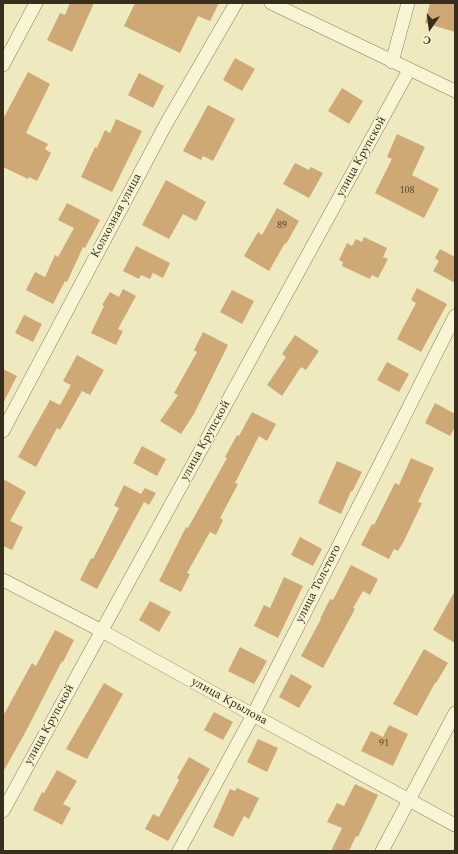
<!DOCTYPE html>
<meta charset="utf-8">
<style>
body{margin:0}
#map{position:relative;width:458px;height:854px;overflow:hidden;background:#efe9c0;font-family:Spectral,serif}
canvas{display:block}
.frame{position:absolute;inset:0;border:4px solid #372e1d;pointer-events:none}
.north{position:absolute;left:410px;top:8px;width:40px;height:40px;-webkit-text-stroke:3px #f6f2d0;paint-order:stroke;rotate:194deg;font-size:11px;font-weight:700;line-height:16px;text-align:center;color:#372e1d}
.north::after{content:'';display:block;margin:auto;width:14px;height:18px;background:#372e1d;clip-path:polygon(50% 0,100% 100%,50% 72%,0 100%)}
</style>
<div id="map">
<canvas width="458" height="854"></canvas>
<div class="frame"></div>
<div class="north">С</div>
</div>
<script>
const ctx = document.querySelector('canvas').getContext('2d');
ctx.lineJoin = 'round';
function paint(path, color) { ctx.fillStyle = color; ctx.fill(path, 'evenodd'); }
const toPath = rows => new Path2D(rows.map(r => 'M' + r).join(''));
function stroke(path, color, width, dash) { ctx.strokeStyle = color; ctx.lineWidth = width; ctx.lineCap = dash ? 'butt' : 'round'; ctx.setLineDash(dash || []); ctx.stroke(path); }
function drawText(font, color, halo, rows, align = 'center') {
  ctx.font = font + ' Spectral,serif'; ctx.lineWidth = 3; ctx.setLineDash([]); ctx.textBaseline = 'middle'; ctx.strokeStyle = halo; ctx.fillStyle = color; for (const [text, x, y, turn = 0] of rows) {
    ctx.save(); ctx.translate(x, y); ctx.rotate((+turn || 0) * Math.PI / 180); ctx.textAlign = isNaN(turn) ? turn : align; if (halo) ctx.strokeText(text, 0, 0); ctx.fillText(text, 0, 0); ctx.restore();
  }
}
paint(toPath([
 [70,3,94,3,72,52,47,40,60,13,65,15],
 [135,3,219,3,210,21,198,16,180,53,124,26],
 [430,3,455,3,455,32,425,23],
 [235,58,255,69,242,91,223,80],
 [28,72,50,84,26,133,48,144,45,149,51,153,37,181,29,177,28,179,3,167,3,119],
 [139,73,164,86,153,108,128,95],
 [342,88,363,101,349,124,328,111],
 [208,105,235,119,213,161,203,156,201,160,183,151],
 [116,119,142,131,112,192,81,177,95,147,97,148,105,130,110,133],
 [397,134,425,147,412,175,439,189,424,218,375,193,392,159,387,157],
 [295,163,309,170,311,167,323,173,309,198,283,184],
 [166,180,206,202,196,221,183,214,169,239,142,225],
 [67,203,100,220,85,248,83,247,67,282,65,281,53,304,26,290,35,272,45,277,55,255,58,257,74,228,58,220],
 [277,208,299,221,286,244,285,243,269,271,244,256,258,232,262,235],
 [364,237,387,248,383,257,388,259,378,278,372,275,370,279,342,266,343,262,339,260,347,243,352,246,356,239,362,242],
 [136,246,170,263,163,278,153,273,150,279,141,275,139,279,123,271],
 [440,249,455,257,455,283,433,271,439,261,435,258],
 [417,288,447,304,421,352,397,339,416,303,411,300],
 [123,289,136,296,118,329,123,331,116,345,91,333,104,306,102,305,110,292,119,297],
 [232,290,254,301,242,324,220,312],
 [24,315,42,324,33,342,15,333],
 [203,332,228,345,194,414,181,434,160,421,178,395,174,393,197,352,194,350],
 [295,335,319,351,306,370,301,367,282,396,267,385,286,357,282,354],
 [77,355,104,370,90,395,82,391,60,430,57,428,36,467,18,457,50,400,60,405,71,385,63,381],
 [387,362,409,374,399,392,377,380],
 [3,369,17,376,3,403],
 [435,403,455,414,455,427,450,436,425,423],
 [252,412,276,424,267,441,259,436,235,483,238,484,220,518,223,520,216,535,210,532,187,573,190,574,181,592,159,581,186,527,188,528,227,458,225,457,237,435,239,436],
 [142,446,166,459,157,476,133,463],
 [411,458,434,468,418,502,422,503,404,541,398,551,394,549,389,559,361,545,372,524,374,525,395,483,399,485],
 [337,461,362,472,352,492,351,491,341,514,318,503],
 [3,479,26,492,10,521,23,527,12,550,3,546],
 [124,485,141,494,145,488,156,493,149,505,144,502,97,589,80,580,91,558,93,559,119,508,114,506],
 [300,537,322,549,313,566,291,555],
 [351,565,378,579,370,595,363,591,353,608,355,609,323,668,301,656,321,619,320,619,330,599,333,600],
 [284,577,303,586,278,638,254,626,264,605,270,608],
 [455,591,455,643,433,630],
 [150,601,171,612,159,632,139,620],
 [55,630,74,640,63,662,62,661,25,733,3,772,3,716,32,663,36,666],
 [240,647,267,661,254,684,228,671],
 [424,649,448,663,436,683,435,683,417,716,393,704],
 [291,674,312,686,299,708,279,697],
 [104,683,123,694,87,759,66,749],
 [214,712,233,722,223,740,204,730],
 [389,725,408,734,393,766,361,751,371,731,383,737],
 [258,739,278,748,267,772,247,762],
 [189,757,210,769,168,841,145,829,153,814,159,817,179,780,177,778],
 [57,770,77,781,63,804,71,808,62,825,33,810,42,792,44,793],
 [355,784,378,795,358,837,356,836,349,851,331,851,342,828,327,822,337,803,344,806],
 [237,788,259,798,249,819,244,816,233,837,213,827,230,789,235,791]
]), '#cea975');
const minor = toPath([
 [271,3,455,91],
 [392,62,408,3],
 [3,65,36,3],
 [3,431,166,124,236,3],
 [3,580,102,631,253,715,455,825],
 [3,811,409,70],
 [179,851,253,715,455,316],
 [382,851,455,713]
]);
stroke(minor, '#887a58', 14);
stroke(minor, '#f9f5d4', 13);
drawText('10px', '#5d4d33', null, [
 ["108",407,191],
 ["89",282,226],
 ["91",384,744]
]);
drawText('12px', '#372e1d', '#f6f2d0', [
 ["улица Крупской",362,157,-61],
 ["Колхозная улица",117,216,-62],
 ["улица Крупской",206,441,-61],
 ["улица Толстого",319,584,-63],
 ["улица Крылова",229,702,29],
 ["улица Крупской",50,725,-61]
]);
</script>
